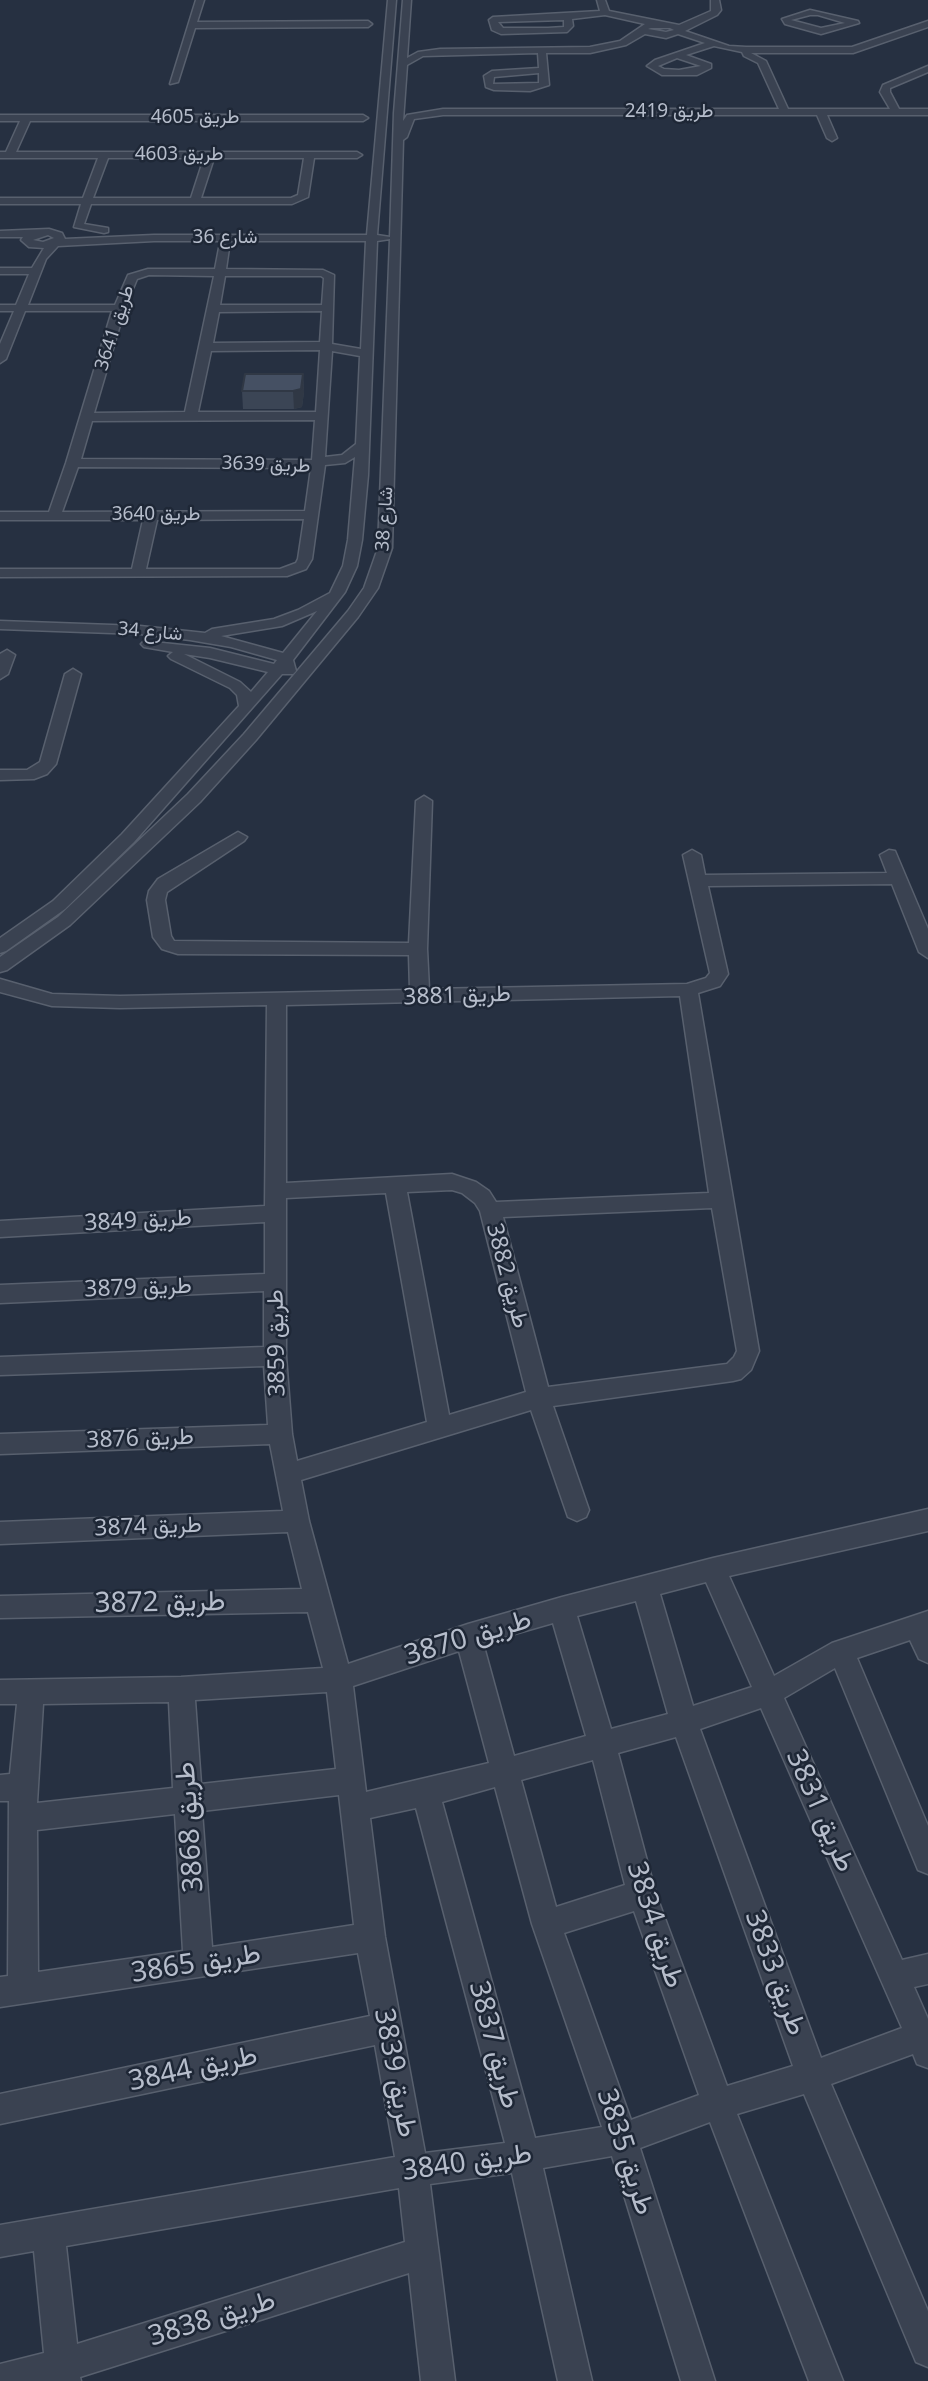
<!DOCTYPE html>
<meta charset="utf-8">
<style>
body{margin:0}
canvas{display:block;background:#263041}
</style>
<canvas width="928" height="2381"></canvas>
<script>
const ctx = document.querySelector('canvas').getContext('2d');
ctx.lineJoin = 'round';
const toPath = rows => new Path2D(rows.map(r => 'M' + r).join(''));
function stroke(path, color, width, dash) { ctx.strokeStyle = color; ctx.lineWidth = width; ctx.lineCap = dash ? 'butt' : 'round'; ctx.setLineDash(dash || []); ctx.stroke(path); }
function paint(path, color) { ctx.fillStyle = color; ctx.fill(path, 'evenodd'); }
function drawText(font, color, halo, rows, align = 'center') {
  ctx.font = font + ' "Noto Sans",Vazirmatn,sans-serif'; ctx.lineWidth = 5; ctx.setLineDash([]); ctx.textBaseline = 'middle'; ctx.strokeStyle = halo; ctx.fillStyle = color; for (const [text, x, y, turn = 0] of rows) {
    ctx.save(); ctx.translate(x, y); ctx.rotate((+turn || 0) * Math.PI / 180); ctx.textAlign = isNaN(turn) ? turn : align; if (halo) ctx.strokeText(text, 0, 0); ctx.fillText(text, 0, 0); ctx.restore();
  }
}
const minor = toPath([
 [196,0,204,0,197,22,368,21,372,24,368,27,195,28,178,82,170,84,196,0],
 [388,0,396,0,377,235,390,237,394,113,403,0,411,0,407,58,418,52,440,49,590,47,620,41,645,24,605,15,572,19,573,26,567,32,501,34,492,30,489,20,493,17,600,11,597,0,605,0,609,11,679,25,711,11,711,0,719,0,721,10,717,15,685,31,729,46,746,47,852,47,928,21,928,27,853,53,751,53,766,61,788,109,890,109,880,92,883,85,928,66,928,72,890,88,890,92,899,109,928,109,928,115,827,115,837,138,832,141,827,138,817,115,443,115,414,119,407,137,403,140,392,548,378,588,358,617,256,740,200,802,70,925,7,970,0,972,0,957,58,917,188,794,244,734,348,611,364,588,378,548,390,239,377,241,368,475,362,540,357,566,345,592,293,660,296,671,293,674,282,674,134,842,65,909,6,951,0,953,0,938,53,901,122,834,239,706,237,695,230,688,171,659,168,656,173,652,144,647,141,644,144,641,210,648,274,664,277,660,231,647,190,640,140,634,0,629,0,621,140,626,205,633,212,629,274,619,298,610,330,593,343,566,348,540,355,457,345,463,325,465,312,559,306,569,287,576,0,577,0,569,132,569,143,520,0,520,0,512,49,512,66,463,112,311,25,311,6,359,0,363,0,344,14,311,0,311,0,305,16,305,29,274,0,274,0,268,32,268,44,248,29,247,21,240,23,237,0,237,0,231,49,229,62,233,65,239,154,235,367,235,388,0],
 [564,20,564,27,548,28,503,28,498,22,564,20],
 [651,28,670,28,674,30,666,32,648,29,651,28],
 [645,34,666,38,678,34,705,43,655,60,647,66,662,75,697,75,711,68,711,64,686,55,714,46,742,52,744,56,758,63,779,109,443,109,407,115,403,121,407,65,423,56,538,53,539,68,492,71,484,76,486,87,494,90,530,91,549,85,546,53,590,53,626,45,645,34],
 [677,58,701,66,679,70,664,69,658,66,677,58],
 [539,73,539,83,493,84,494,77,539,73],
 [48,235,54,238,43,242,33,240,48,235],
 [154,241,366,241,361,349,332,344,334,275,323,270,226,269,229,248,224,245,219,248,215,269,148,269,128,275,115,305,28,305,46,259,58,246,154,241],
 [149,275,214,276,185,412,94,413,125,308,137,279,149,275],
 [225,276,321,276,324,278,322,305,220,305,225,276],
 [322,311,320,342,213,343,219,312,322,311],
 [320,350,316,412,198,412,211,351,320,350],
 [332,351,360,356,356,444,342,455,325,457,332,351],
 [315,420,312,460,81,459,92,421,315,420],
 [78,467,311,468,305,511,62,512,78,467],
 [304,519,298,559,296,563,280,569,146,569,157,520,304,519],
 [317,611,283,653,221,636,282,626,317,611],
 [184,654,210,658,268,672,251,692,240,682,184,654],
 [810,10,858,21,859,23,821,34,785,24,782,19,810,10],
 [810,15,818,15,845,23,821,28,791,20,810,15],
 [0,115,363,115,368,118,363,121,30,121,16,152,357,152,362,155,357,158,314,158,308,197,292,204,91,204,84,224,108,228,108,232,104,233,74,227,81,204,0,204,0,198,83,198,98,158,0,158,0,152,6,152,20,121,0,121,0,115],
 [108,158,204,158,191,198,93,198,108,158],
 [214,158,304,158,298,195,291,198,201,198,214,158],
 [7,650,15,655,8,674,0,679,0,654,7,650],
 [73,669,81,674,56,764,47,774,34,779,0,780,0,770,27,770,40,762,65,674,73,669],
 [424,796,432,801,427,949,429,989,687,984,706,978,710,973,683,855,692,850,701,855,705,875,887,873,880,855,889,850,895,851,928,929,928,958,919,952,892,884,708,886,728,974,720,986,698,993,759,1351,751,1370,741,1379,733,1381,553,1406,589,1510,586,1517,577,1521,568,1517,531,1410,301,1480,309,1521,348,1664,468,1624,562,1597,713,1558,928,1509,928,1531,729,1576,774,1676,832,1643,928,1611,928,1663,919,1659,910,1640,857,1658,928,1826,928,1874,918,1870,835,1668,784,1698,902,1960,928,1954,928,1984,914,1987,928,2019,928,2068,917,2064,913,2054,831,2084,928,2311,928,2367,916,2362,804,2094,737,2114,843,2381,809,2381,710,2122,640,2148,715,2381,681,2381,612,2156,543,2168,592,2381,558,2381,512,2173,430,2184,455,2381,421,2381,409,2273,80,2377,81,2381,0,2381,0,2364,44,2353,34,2251,0,2257,0,2225,395,2157,375,2045,0,2124,0,2094,370,2016,358,1953,0,2007,0,1977,8,1976,9,1801,0,1801,0,1775,10,1774,17,1704,0,1704,0,1680,181,1677,323,1668,308,1612,0,1618,0,1596,302,1589,288,1532,0,1544,0,1522,283,1511,270,1444,0,1454,0,1434,268,1425,264,1366,0,1375,0,1357,264,1347,264,1291,0,1303,0,1285,265,1274,265,1222,0,1237,0,1221,265,1206,267,1005,120,1008,52,1006,0,992,0,979,52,994,120,996,410,990,409,955,178,954,162,949,153,937,147,900,149,891,158,879,238,832,247,837,244,841,167,892,165,900,171,936,174,941,409,943,416,801,424,796],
 [680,996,709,1193,496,1202,489,1191,476,1182,452,1174,286,1183,286,1005,680,996],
 [452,1190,462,1193,475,1203,480,1211,526,1392,449,1415,407,1192,452,1190],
 [386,1193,427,1422,297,1461,292,1434,286,1356,286,1198,386,1193],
 [712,1208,737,1351,734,1357,727,1364,548,1387,503,1217,712,1208],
 [706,1582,752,1687,693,1706,660,1594,706,1582],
 [636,1601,668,1714,611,1729,577,1616,636,1601],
 [553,1623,586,1736,514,1756,483,1643,553,1623],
 [459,1651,489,1763,366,1792,353,1686,459,1651],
 [327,1692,336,1769,201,1784,195,1700,327,1692],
 [169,1702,173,1788,37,1803,43,1704,169,1702],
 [761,1708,902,2028,821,2058,700,1729,761,1708],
 [676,1737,793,2066,727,2086,656,1894,618,1753,676,1737],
 [593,1760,625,1885,556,1907,521,1780,593,1760],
 [495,1787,532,1924,602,2127,535,2138,442,1802,495,1787],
 [339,1795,354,1925,212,1947,202,1811,339,1795],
 [416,1808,505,2143,425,2153,385,1937,370,1818,416,1808],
 [175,1814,183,1951,38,1972,37,1830,175,1814],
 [634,1911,699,2095,631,2120,564,1933,634,1911],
 [399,2188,405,2242,77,2344,66,2246,399,2188]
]);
stroke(minor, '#58606e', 3);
paint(minor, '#3a4251');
paint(toPath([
 [303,374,304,392,302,407,294,409,243,409,242,391]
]), '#3b4555');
paint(toPath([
 [303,374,304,392,302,407,294,409,293,391]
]), '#303845');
const building = toPath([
 [245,374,303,374,301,389,293,391,242,391,245,374]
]);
paint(building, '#455063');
stroke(building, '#303845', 2);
drawText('19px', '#b6bdcb', '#1e2736', [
 ["طريق 2419",669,112],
 ["طريق 4605",195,118],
 ["طريق 4603",179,155],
 ["شارع 36",225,238],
 ["طريق 3641",115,328,-72],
 ["طريق 3639",266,465,2],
 ["طريق 3640",156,515],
 ["شارع 38",385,519,-86],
 ["شارع 34",150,632,5]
]);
drawText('23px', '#b6bdcb', '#1e2736', [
 ["طريق 3881",457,996,-2],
 ["طريق 3849",138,1221,-3],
 ["طريق 3882",507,1276,75],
 ["طريق 3879",138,1288,-2],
 ["طريق 3859",277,1343,-91],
 ["طريق 3876",140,1439,-2],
 ["طريق 3874",148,1527,-2]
]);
drawText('28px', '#b6bdcb', '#1e2736', [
 ["طريق 3872",160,1603,-1],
 ["طريق 3870",468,1638,-17],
 ["طريق 3831",820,1811,66],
 ["طريق 3868",190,1827,-94],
 ["طريق 3834",655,1925,72],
 ["طريق 3865",196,1964,-9],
 ["طريق 3833",775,1973,70],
 ["طريق 3837",494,2045,75],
 ["طريق 3844",193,2069,-12],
 ["طريق 3839",395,2073,79],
 ["طريق 3835",625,2152,72],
 ["طريق 3840",467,2163,-8],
 ["طريق 3838",212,2319,-17]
]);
</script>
